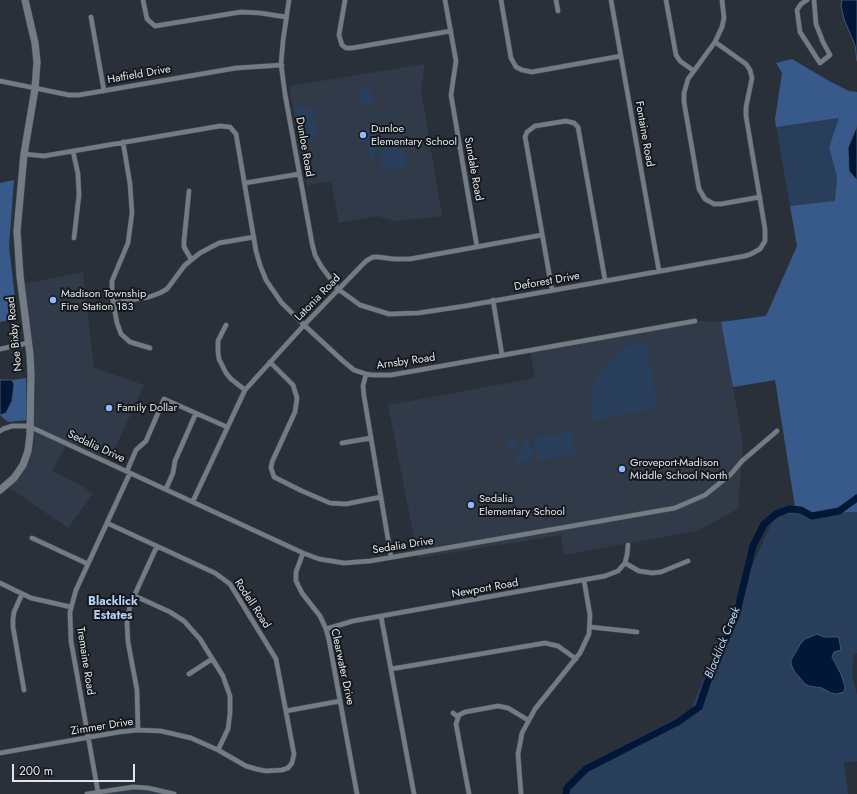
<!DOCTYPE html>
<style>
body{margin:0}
#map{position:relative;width:857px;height:794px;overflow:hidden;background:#2a3039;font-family:Jost,sans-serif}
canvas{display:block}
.scale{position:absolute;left:12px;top:764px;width:123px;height:18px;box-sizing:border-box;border:2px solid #e1e5eb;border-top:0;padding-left:5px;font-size:12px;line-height:14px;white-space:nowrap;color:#e1e5eb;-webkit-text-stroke:3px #15181c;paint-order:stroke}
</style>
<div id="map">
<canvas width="857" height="794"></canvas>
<div class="scale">200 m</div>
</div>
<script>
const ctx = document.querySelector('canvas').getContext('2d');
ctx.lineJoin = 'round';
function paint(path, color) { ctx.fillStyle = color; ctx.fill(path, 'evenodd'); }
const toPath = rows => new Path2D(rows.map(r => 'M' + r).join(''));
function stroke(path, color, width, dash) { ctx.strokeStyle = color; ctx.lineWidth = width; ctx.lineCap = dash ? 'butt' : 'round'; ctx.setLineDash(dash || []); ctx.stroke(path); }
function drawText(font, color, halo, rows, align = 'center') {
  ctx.font = font + ' Jost,sans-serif'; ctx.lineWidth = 4; ctx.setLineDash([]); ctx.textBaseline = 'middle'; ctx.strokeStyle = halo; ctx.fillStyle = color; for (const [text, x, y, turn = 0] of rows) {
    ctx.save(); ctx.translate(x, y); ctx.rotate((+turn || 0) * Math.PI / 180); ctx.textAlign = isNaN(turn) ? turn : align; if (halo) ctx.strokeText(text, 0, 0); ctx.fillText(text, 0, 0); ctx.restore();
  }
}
paint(toPath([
 [425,64,421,90,442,216,396,221,378,216,339,223,331,181,307,185,289,86],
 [83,272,94,368,144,385,110,459,68,441,52,471,84,487,93,494,68,528,8,487,31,452,35,437,34,419,36,390,23,284],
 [695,321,721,322,743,442,738,509,697,531,564,555,561,535,418,558,388,405,535,378,530,350],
 [128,790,149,791,166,794,103,794]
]), '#303a48');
paint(toPath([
 [370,87,373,103,361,106,359,89],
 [294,106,311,109,312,111,314,118,310,117,308,119,309,121,312,122,312,120,314,119,317,131,317,135,314,141,301,147,293,107],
 [840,118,829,147,837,177,835,202,790,206,776,127],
 [377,129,381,151,375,152,376,158,370,159,365,131],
 [385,146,395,146,404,151,407,168,387,171,382,169,380,158],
 [646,341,657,404,654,409,593,421,591,410,592,390,602,368,617,352,627,346],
 [571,432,575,454,538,461,534,438],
 [515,439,519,441,514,453,508,452,508,440],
 [529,439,533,460,515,463,515,460,524,442,526,439],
 [857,512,857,653,854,655,852,674,857,695,857,761,844,763,848,794,567,794,567,788,593,762,691,710,729,615,776,514]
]), '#293e5b');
paint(toPath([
 [792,59,829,81,849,91,857,92,857,126,848,148,849,171,857,180,857,512,776,514,777,511,795,507,775,380,733,387,721,322,766,316,797,246,790,206,835,201,837,177,829,147,839,118,776,127,775,119,782,73,776,63],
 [14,180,9,246,17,318,0,322,0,183],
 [26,378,27,420,8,422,0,415,6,413,14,385,12,380]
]), '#375a8a');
const water = toPath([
 [842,0,857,0,857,61,855,45,844,19,841,6,842,0],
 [857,126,857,180,849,171,848,148,857,126],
 [0,380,12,380,14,385,12,401,6,413,0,415,0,380],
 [817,634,824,637,838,637,839,638,841,650,834,652,832,657,841,674,845,687,844,692,836,694,831,693,822,688,809,686,805,684,794,671,791,664,791,660,801,643,805,639,817,634]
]);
paint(water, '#011737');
stroke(water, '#44556d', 1);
stroke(toPath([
 [566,794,567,788,586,769,678,722,699,707,713,666,736,616,753,546,764,524,776,514,789,509,801,510,812,516,839,511,857,498]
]), '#011737', 7);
const street = toPath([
 [143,0,147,19,155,26,241,12,260,13,286,17],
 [289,0,283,41,281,64,285,94,312,243,315,255,321,266,338,289,360,305,389,314,418,313,465,306,745,256,751,254,760,249,765,241,765,229,746,116,746,107,752,78,750,70,746,64,715,42],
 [445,0,456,61,451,95,477,247],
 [501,0,511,58,516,67,522,70,532,72,621,56],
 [556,0,558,11],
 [611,0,659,271],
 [666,0,676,55,680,61,694,71],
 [722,0,724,18,722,27,715,42,688,79,684,93,684,102,699,189,705,199,714,204,721,204,760,197],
 [807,0,801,4,797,10,800,32,820,63,830,55,823,42,816,24,814,0],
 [91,17,104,91],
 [342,45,346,48,352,48,451,31],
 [342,45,339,35,345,0],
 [0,81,69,95,79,95,236,68,282,65],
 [123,142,130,184,132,213,128,243,112,281,112,296,117,323,121,334,130,342,150,348],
 [73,151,78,174,79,195,74,238],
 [24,154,44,156,220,126,230,127,236,134,256,251,260,265,266,280,281,302,304,325,343,361,354,370,366,374,373,375,391,375,695,321],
 [245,183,299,174],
 [189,191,184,241,184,247,191,259],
 [552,290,526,142,525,137,527,132,535,126,566,121,574,123,578,127,605,280],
 [493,300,502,355],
 [113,303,149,297,160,293,167,289,185,265,200,253,219,243,254,237],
 [226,325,218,341,218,352,219,359,226,373,231,379,245,390],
 [0,349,28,343],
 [270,362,293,385,297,398,295,412,272,462,271,468,274,477,302,491,330,503,346,504,381,497],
 [366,374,363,386,364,396,391,557],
 [0,431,3,429,12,426,26,426,35,429,303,553,319,559,344,563,370,561,446,548,675,508,705,495,731,474,742,461,777,431],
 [342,443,371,438],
 [127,471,136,450,146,441,164,399,227,427],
 [166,489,173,473,175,461,196,413],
 [193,501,245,390,304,325,366,261,373,257,378,257,394,259,410,259,542,235],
 [32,538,88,564],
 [303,553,296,572,296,581,302,593,320,616,326,629,329,640,357,794],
 [625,563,639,571,652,573,661,572,688,561],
 [0,583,31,598,71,607],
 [22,594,14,612,13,619,13,627,24,690],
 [135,596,170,612,184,621,200,639,223,676,230,696,230,713,228,729,218,750],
 [381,616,414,794],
 [590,627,637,632],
 [326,629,353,621,605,576,618,571,625,563,627,555,628,545],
 [391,669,545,643,558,646,576,659],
 [189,674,212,659],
 [286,711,340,701],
 [453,713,458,717],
 [138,730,137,690,128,642,127,623,130,605,157,546],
 [0,753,119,732,138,730,161,731,191,738,218,750,246,766,256,769,266,771,282,770,288,768,292,763,294,754,276,659,230,584,215,573,107,523],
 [98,792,71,641,70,612,76,590,130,473],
 [87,794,133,787,148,788,174,794],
 [469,794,456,724,459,715,465,712,498,706,508,708,528,720],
 [521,794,518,754,522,733,535,709,580,653,589,634,590,615,584,580]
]);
const secondary = toPath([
 [0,490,14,478,23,465,28,451,30,435,31,375,30,355,20,276,17,231,24,154,35,89,37,62,35,43,25,0]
]);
stroke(street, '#484d55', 5.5);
stroke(secondary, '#484d55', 8);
stroke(street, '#737b85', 4.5);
stroke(secondary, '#737b85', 7);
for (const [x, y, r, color] of [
 [363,135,4,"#8abafc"],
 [53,300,4,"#8abafc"],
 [109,408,4,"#8abafc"],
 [622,469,4,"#8abafc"],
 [471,505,4,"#8abafc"]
]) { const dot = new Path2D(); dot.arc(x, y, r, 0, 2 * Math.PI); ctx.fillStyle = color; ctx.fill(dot); stroke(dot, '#15181c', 1.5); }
drawText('11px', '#e1e5eb', '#15181c', [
 ["Hatfield Drive",139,75,-10],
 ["Fontaine Road",644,134,80],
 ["Dunloe Road",304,147,80],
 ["Sundale Road",473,169,80],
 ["Deforest Drive",547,282,-10],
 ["Latonia Road",318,298,-46],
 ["Noe Bixby Road",15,334,-96],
 ["Arnsby Road",406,362,-8],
 ["Sedalia Drive",96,447,25],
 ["Sedalia Drive",403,546,-9],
 ["Newport Road",485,589,-10],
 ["Rodell Road",252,604,57],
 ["Tremaine Road",85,661,81],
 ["Clearwater Drive",342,667,78],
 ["Zimmer Drive",102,727,-9]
]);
drawText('11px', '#e1e5eb', '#15181c', [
 ["Dunloe",371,129],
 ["Elementary School",371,142],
 ["Madison Township",61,294],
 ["Fire Station 183",61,307],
 ["Family Dollar",117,408],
 ["Groveport-Madison",630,463],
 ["Middle School North",630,476],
 ["Sedalia",479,499],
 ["Elementary School",479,512]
], 'left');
drawText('bold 12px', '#b6d1f7', '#15181c', [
 ["Blacklick",113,602],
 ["Estates",113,616]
]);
drawText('italic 12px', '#b2d2fe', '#15181c', [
 ["Blacklick Creek",723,643,-68]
]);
</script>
